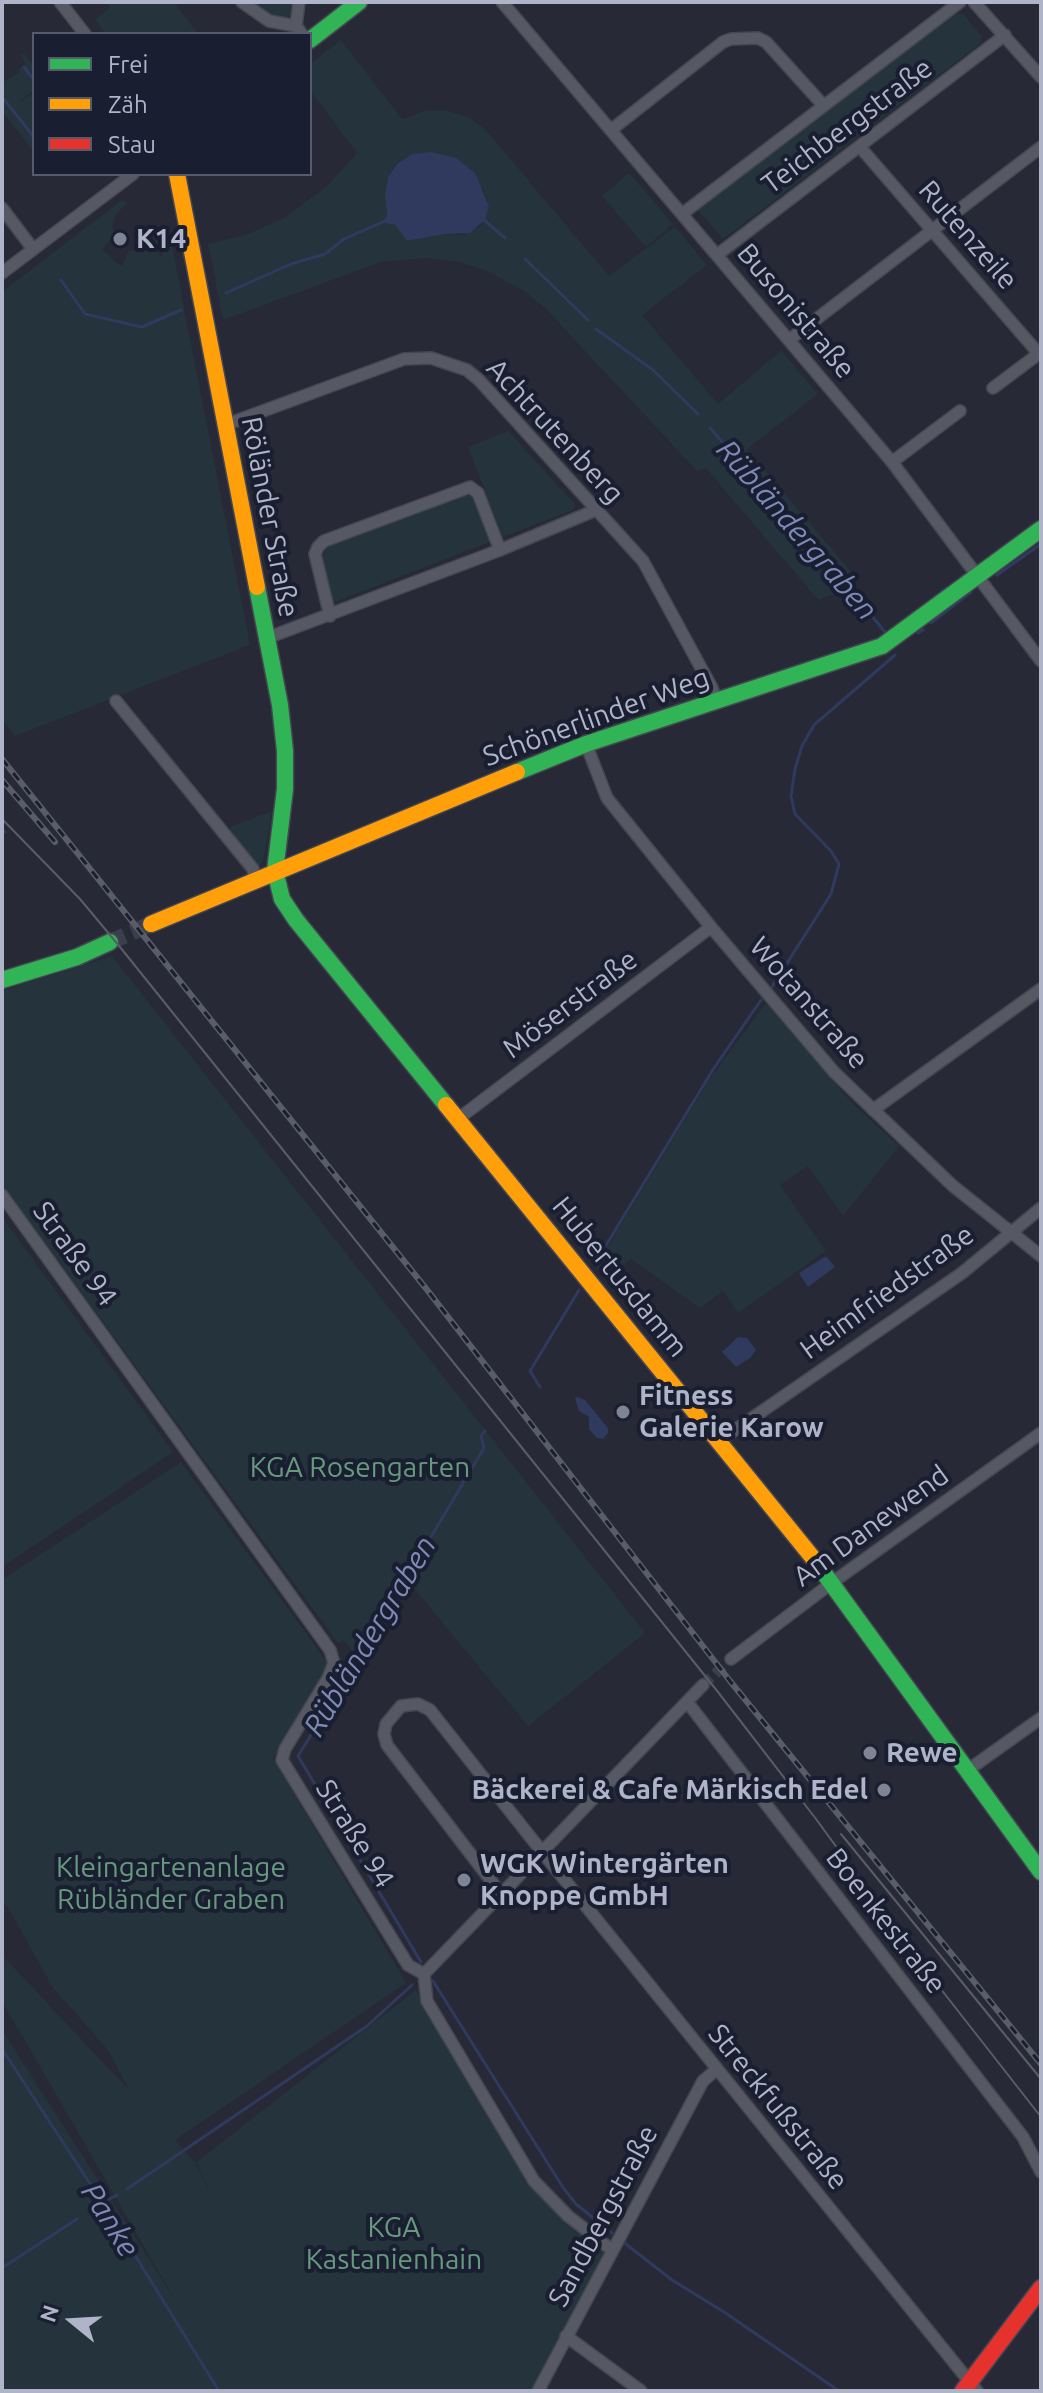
<!DOCTYPE html>
<meta charset="utf-8">
<style>
body{margin:0}
#map{position:relative;width:1043px;height:2393px;overflow:hidden;background:#272a36;font-family:Ubuntu,sans-serif}
canvas{display:block}
.frame{position:absolute;inset:0;border:4px solid #afb4c8;pointer-events:none}
.legend{position:absolute;left:32px;top:32px;width:280px;height:144px;box-sizing:border-box;background:#1a1e31;border:2px solid #565a6d;margin:0;padding:10px 14px;list-style:none;font-size:24px;color:#afb4c8}
.legend li{display:flex;align-items:center;gap:16px;height:40px}
.legend b{width:40px;border:2px solid #565a6d}
.north{position:absolute;left:32px;top:2281px;width:80px;height:80px;-webkit-text-stroke:6px #1a1e31;paint-order:stroke;rotate:288deg;font-size:22px;font-weight:700;line-height:32px;text-align:center;color:#afb4c8}
.north::after{content:'';display:block;margin:auto;width:28px;height:36px;background:#afb4c8;clip-path:polygon(50% 0,100% 100%,50% 72%,0 100%)}
</style>
<div id="map">
<canvas width="1043" height="2393"></canvas>
<div class="frame"></div>
<ul class="legend">
<li><b style="height:10px;background:#30b455"></b>Frei</li>
<li><b style="height:10px;background:#ff9f0a"></b>Zäh</li>
<li><b style="height:10px;background:#e5322d"></b>Stau</li>
</ul>
<div class="north">N</div>
</div>
<script>
const ctx = document.querySelector('canvas').getContext('2d');
ctx.lineJoin = 'round';
function paint(path, color) { ctx.fillStyle = color; ctx.fill(path, 'evenodd'); }
const toPath = rows => new Path2D(rows.map(r => 'M' + r).join(''));
function stroke(path, color, width, dash) { ctx.strokeStyle = color; ctx.lineWidth = width; ctx.lineCap = dash ? 'butt' : 'round'; ctx.setLineDash(dash || []); ctx.stroke(path); }
function drawText(font, color, halo, rows, align = 'center') {
  ctx.font = font + ' Ubuntu,sans-serif'; ctx.lineWidth = 8; ctx.setLineDash([]); ctx.textBaseline = 'middle'; ctx.strokeStyle = halo; ctx.fillStyle = color; for (const [text, x, y, turn = 0] of rows) {
    ctx.save(); ctx.translate(x, y); ctx.rotate((+turn || 0) * Math.PI / 180); ctx.textAlign = isNaN(turn) ? turn : align; if (halo) ctx.strokeText(text, 0, 0); ctx.fillText(text, 0, 0); ctx.restore();
  }
}
paint(toPath([
 [106,2,174,2,198,34,106,34,95,19,110,8],
 [249,2,295,2,294,12,285,20,267,16],
 [955,13,963,14,982,36,981,43,723,239,697,209],
 [341,40,402,119,425,111,448,111,468,117,485,129,609,276,675,227,707,265,642,315,718,404,781,351,818,394,747,449,858,580,847,589,818,600,706,468,697,471,546,309,526,292,485,270,459,262,427,258,381,262,223,320,208,244,248,234,284,218,326,187,357,153,310,90,310,64],
 [412,154,483,188,489,206,481,226,464,235,446,234,407,241,395,225,383,221,387,216,385,195,388,177,396,164],
 [24,53,34,66,34,90,18,103,34,93,34,152,2,111,2,83,20,72,19,69,26,64,20,55],
 [629,173,673,224,646,247,602,196],
 [122,200,128,203,116,214,112,226,115,234,102,250,122,267,129,250,139,252,153,246,161,257,163,250,155,244,162,228,170,236,250,645,15,736,2,720,2,292],
 [508,431,575,504,573,510,503,537,468,447],
 [464,494,475,498,492,541,332,603,322,557,329,545],
 [272,811,263,861,258,868,228,832,232,826],
 [112,956,645,1633,528,1726,408,1581,360,1661,344,1640,338,1643,2,1184,2,991],
 [766,1003,853,1104,899,1146,843,1216,808,1166,780,1185,826,1251,738,1313,723,1291,700,1308,631,1259,605,1278,596,1266,709,1080],
 [2,1217,173,1452,2,1567],
 [181,1462,329,1665,273,1758,406,1983,175,2140,196,2163,212,2197,197,2162,416,1990,518,2168,567,2221,605,2253,531,2391,2,2391,2,2030,175,2300,2,2001,2,1955,130,2091,108,2050,53,1988,8,1907,2,1902,2,1580]
]), '#24333c');
paint(toPath([
 [431,152,456,158,475,173,489,206,485,220,470,233,446,234,407,241,395,225,382,222,387,216,385,195,388,177,397,164,412,154],
 [826,1256,835,1267,808,1287,799,1273],
 [738,1337,747,1338,756,1350,750,1358,736,1367,722,1352],
 [578,1397,585,1400,608,1428,608,1433,603,1439,597,1438,589,1429,589,1417,579,1411,575,1398]
]), '#30395e');
stroke(toPath([
 [24,67,34,80],
 [2,97,34,137],
 [483,219,505,238],
 [525,259,588,320],
 [61,280,85,314,142,327,181,310],
 [226,293,291,264,325,254,344,239,385,221],
 [596,329,653,370,698,414],
 [710,428,814,545,885,632],
 [997,575,1041,544],
 [931,623,971,592],
 [918,633,923,630],
 [2,829,5,832],
 [770,990,831,894,839,864,831,851,795,814,791,796,795,769,802,746,814,725,895,655],
 [597,1260,714,1068,761,1000],
 [540,1387,530,1371,579,1290],
 [421,1962,298,1756,357,1661,484,1448,481,1436,485,1431],
 [433,1981,564,2189,576,2204,612,2233],
 [2,2049,102,2202,219,2391],
 [127,2189,367,2026,412,1985],
 [100,2204,117,2195],
 [622,2241,672,2280,724,2312,839,2391],
 [2,2268,77,2219]
]), '#30395e', 3);
stroke(toPath([
 [703,1685,731,1659]
]), '#3b3f4c', 11, [11, 5.5]);
stroke(toPath([
 [110,942,151,924]
]), '#3b3f4c', 16, [16, 8]);
const street = toPath([
 [60,2,85,34],
 [242,2,269,21,296,26,302,34],
 [502,2,892,462,1041,661],
 [974,2,1041,77],
 [296,26,299,2],
 [611,130,723,42,731,39,758,38,766,42,823,105],
 [860,147,1039,354],
 [2,208,33,249],
 [682,214,960,2],
 [717,255,1005,35],
 [2,273,133,174],
 [789,340,1041,147],
 [993,388,1041,352],
 [225,425,404,359,431,358,467,370,479,380,643,561,712,688,716,700],
 [892,462,960,411],
 [330,616,315,554,318,547,324,541,470,487,478,493,500,550],
 [267,638,500,550,596,510],
 [116,701,253,869,255,880],
 [586,744,607,798,711,927,834,1072,953,1186,1041,1256],
 [873,1110,1041,989],
 [458,1119,711,927],
 [2,1195,330,1650,334,1663,328,1678,285,1749,282,1760,408,1965,424,1974],
 [719,1441,962,1273,1041,1208],
 [731,1659,833,1582,1041,1433],
 [688,1703,1023,2137,1041,2172],
 [968,1770,1041,1718],
 [502,1895,387,1745,384,1734,386,1724,401,1706,418,1704,430,1710,543,1853,977,2391],
 [424,1974,703,1685],
 [424,1974,427,2001,534,2181,568,2216,612,2250],
 [566,2336,641,2391],
 [538,2391,703,2081,717,2069]
]);
const fast = toPath([
 [310,40,359,2],
 [257,587,280,705,285,751,285,789,275,871,282,899,296,920,446,1105],
 [517,772,586,744,882,646,1041,529],
 [2,980,77,957,110,942],
 [813,1558,1041,1872]
]);
const slow = toPath([
 [177,174,257,587],
 [151,924,517,772],
 [446,1105,813,1558]
]);
const jam = toPath([
 [963,2391,1041,2288]
]);
stroke(street, '#444750', 14);
stroke(fast, '#444753', 19);
stroke(slow, '#444753', 19);
stroke(jam, '#444753', 19);
stroke(street, '#565964', 11);
stroke(fast, '#30b455', 16);
stroke(slow, '#ff9f0a', 16);
stroke(jam, '#e5322d', 16);
stroke(toPath([
 [2,819,80,899,120,947,718,1692,816,1819,933,1979,1041,2117],
 [841,1834,1041,2079]
]), '#5a5d68', 2);
const rail = toPath([
 [2,759,428,1291,730,1681,1041,2064],
 [2,780,55,842]
]);
stroke(rail, '#5a5d68', 6);
stroke(rail, '#1a1e31', 3, [9]);
for (const [x, y, r, color] of [
 [120,239,8,"#7f8495"],
 [623,1412,8,"#7f8495"],
 [870,1753,8,"#7f8495"],
 [884,1790,8,"#7f8495"],
 [464,1880,8,"#7f8495"]
]) { const dot = new Path2D(); dot.arc(x, y, r, 0, 2 * Math.PI); ctx.fillStyle = color; ctx.fill(dot); stroke(dot, '#1a1e31', 3); }
drawText('28px', '#afb4c8', '#1a1e31', [
 ["Teichbergstraße",847,126,-37],
 ["Rutenzeile",968,235,49],
 ["Busonistraße",796,311,50],
 ["Achtrutenberg",555,431,47],
 ["Röländer Straße",270,517,79],
 ["Schönerlinder Weg",596,717,-20],
 ["Wotanstraße",809,1003,49],
 ["Möserstraße",570,1004,-37],
 ["Straße 94",75,1254,54],
 ["Hubertusdamm",620,1277,51],
 ["Heimfriedstraße",887,1292,-36],
 ["Am Danewend",871,1526,-36],
 ["Straße 94",355,1834,58],
 ["Boenkestraße",886,1921,52],
 ["Streckfußstraße",778,2107,51],
 ["Sandbergstraße",603,2216,-62]
]);
drawText('bold 28px', '#afb4c8', '#1a1e31', [
 ["K14",136,239],
 ["Fitness",639,1396],
 ["Galerie Karow",639,1428],
 ["Rewe",886,1753],
 ["Bäckerei & Cafe Märkisch Edel",868,1790,"right"],
 ["WGK Wintergärten",480,1864],
 ["Knoppe GmbH",480,1896]
], 'left');
drawText('28px', '#659a7d', '#1a1e31', [
 ["KGA Rosengarten",360,1468],
 ["Kleingartenanlage",171,1868],
 ["Rübländer Graben",171,1900],
 ["KGA",394,2228],
 ["Kastanienhain",394,2260]
]);
drawText('italic 30px', '#7d8ab6', '#1a1e31', [
 ["Rübländergraben",797,530,49],
 ["Rübländergraben",370,1636,-59],
 ["Panke",110,2220,58]
]);
</script>
